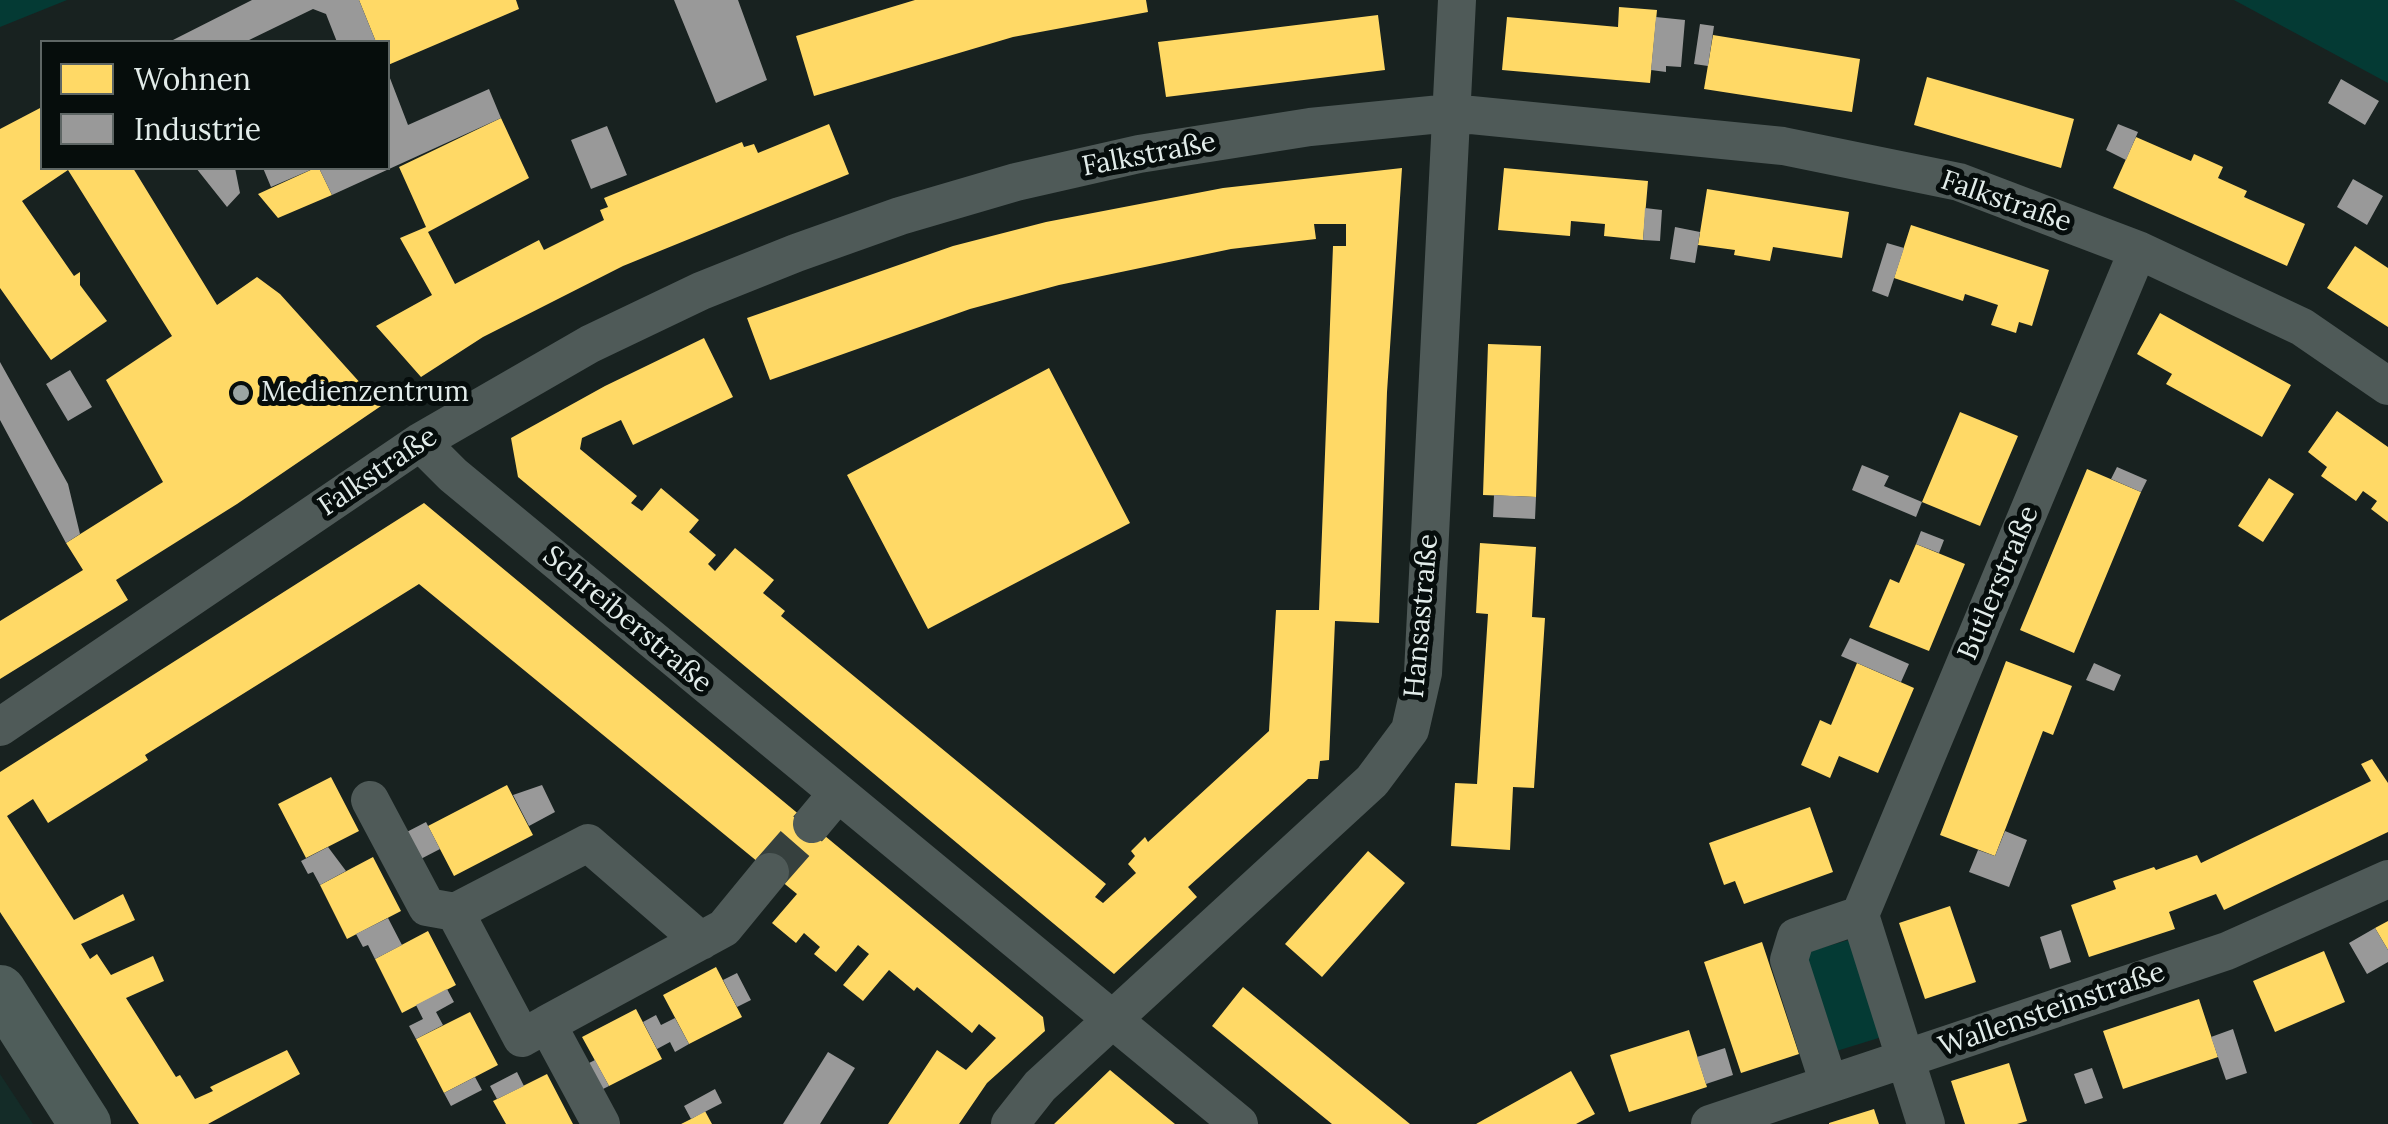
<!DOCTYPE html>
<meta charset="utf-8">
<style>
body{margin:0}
#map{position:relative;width:2388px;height:1124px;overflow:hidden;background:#182220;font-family:Lora,serif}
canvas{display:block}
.legend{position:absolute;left:40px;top:40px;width:350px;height:130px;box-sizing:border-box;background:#060d0c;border:2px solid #5e6665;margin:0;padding:12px 18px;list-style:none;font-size:30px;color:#e2ecea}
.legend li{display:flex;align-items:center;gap:20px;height:50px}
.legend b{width:50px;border:2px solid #5e6665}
</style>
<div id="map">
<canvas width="2388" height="1124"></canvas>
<ul class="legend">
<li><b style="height:28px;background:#ffd966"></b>Wohnen</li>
<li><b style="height:28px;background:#999"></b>Industrie</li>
</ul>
</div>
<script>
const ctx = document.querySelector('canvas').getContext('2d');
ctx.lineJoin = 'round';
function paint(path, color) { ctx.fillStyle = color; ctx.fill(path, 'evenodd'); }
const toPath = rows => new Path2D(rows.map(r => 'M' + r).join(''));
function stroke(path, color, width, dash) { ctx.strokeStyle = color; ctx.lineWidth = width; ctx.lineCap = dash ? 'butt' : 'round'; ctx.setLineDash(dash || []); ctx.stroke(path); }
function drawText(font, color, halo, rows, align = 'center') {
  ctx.font = font + ' Lora,serif'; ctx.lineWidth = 10; ctx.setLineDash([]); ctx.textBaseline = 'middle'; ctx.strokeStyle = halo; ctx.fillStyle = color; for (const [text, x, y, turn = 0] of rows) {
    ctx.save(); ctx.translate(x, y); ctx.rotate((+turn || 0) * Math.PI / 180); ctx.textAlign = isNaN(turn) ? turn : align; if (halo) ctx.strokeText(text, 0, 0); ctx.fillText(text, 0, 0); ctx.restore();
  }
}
paint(toPath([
 [0,1074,33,1124,0,1124]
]), '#142c28');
paint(toPath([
 [0,0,67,0,0,27],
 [2234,0,2388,0,2388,83],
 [1852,939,1885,1036,1830,1053,1804,953]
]), '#043a34');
paint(toPath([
 [359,0,516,0,519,9,388,65,388,42,376,42],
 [915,0,1146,0,1148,12,1013,37,814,96,796,36],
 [1619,7,1657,10,1650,83,1502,70,1507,17,1618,27],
 [1378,15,1385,70,1166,97,1158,42],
 [1713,35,1860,59,1852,112,1704,89],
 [1927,77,2074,119,2061,168,1914,125],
 [42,107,42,168,133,168,217,305,257,277,280,294,381,406,237,504,116,580,128,600,0,679,0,621,83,570,66,543,163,482,106,380,172,336,68,170,22,201,74,276,80,272,80,285,107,321,51,360,0,288,0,129],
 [501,118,529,178,428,232,455,284,539,240,544,250,604,220,600,210,608,207,604,198,742,142,744,147,754,144,758,153,829,124,849,174,623,266,483,337,421,377,376,326,432,295,400,238,426,227,399,167],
 [2136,137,2191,161,2194,154,2223,167,2218,178,2247,191,2244,197,2305,224,2287,266,2113,188],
 [315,168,319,168,332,195,278,218,258,194],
 [1402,168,1387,392,1379,623,1335,621,1329,760,1320,761,1318,779,1308,779,1188,887,1197,897,1114,974,518,477,511,438,605,386,704,338,733,397,633,445,621,420,582,438,580,449,637,496,631,503,642,511,661,488,699,520,689,532,716,555,708,564,715,571,735,548,774,580,763,593,785,611,781,616,1106,884,1095,897,1103,903,1136,873,1128,864,1135,856,1131,851,1145,837,1148,842,1269,731,1276,610,1319,610,1333,246,1346,246,1346,224,1314,224,1316,239,1231,249,1059,285,970,309,770,380,747,318,953,246,1046,222,1223,188],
 [1504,168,1648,181,1643,240,1604,236,1605,224,1571,221,1570,236,1498,230],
 [1707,189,1849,212,1842,258,1773,247,1770,261,1734,255,1735,250,1698,245],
 [1911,225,2049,270,2032,326,2019,322,2016,333,1991,325,1998,305,1965,294,1963,301,1894,278],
 [2355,246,2388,268,2388,327,2327,288],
 [2160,313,2291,385,2262,437,2166,384,2172,374,2137,354],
 [1488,344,1541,346,1536,497,1483,495],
 [1049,368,1130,523,928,629,847,475],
 [2337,411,2388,447,2388,522,2371,509,2377,501,2363,491,2356,501,2321,476,2327,467,2308,452],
 [1960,412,2018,436,1980,526,1922,502],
 [2087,469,2141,492,2074,653,2020,630],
 [2269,478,2294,494,2263,542,2238,526],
 [424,503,1043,1017,1045,1031,987,1083,959,1124,888,1124,937,1050,966,1070,996,1038,979,1024,972,1033,917,987,914,991,889,970,863,1001,843,985,869,954,858,945,836,972,814,954,820,947,804,933,796,943,772,923,797,894,419,584,145,755,148,760,48,823,33,799,7,816,74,920,123,894,135,920,81,944,90,959,97,954,111,975,153,956,164,981,126,998,176,1077,180,1075,195,1099,213,1091,210,1087,287,1050,300,1074,208,1124,139,1124,0,912,0,772],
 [1480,543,1536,547,1532,617,1545,618,1534,788,1513,787,1510,850,1451,846,1455,783,1477,784,1488,614,1476,613],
 [1916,544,1965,564,1929,651,1869,627,1890,579,1899,583],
 [2006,661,2072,686,2053,735,2043,731,1995,856,1940,835],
 [1857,663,1914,688,1878,773,1839,756,1830,778,1801,765,1820,720,1831,725],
 [2372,759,2388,783,2388,832,2224,910,2216,894,2169,912,2175,929,2089,957,2071,905,2116,889,2113,881,2154,867,2156,870,2197,855,2201,863,2371,781,2361,764],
 [331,777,359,831,306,858,278,804],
 [507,785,533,835,454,876,428,826],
 [1810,807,1833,872,1744,904,1735,881,1724,885,1709,843],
 [1368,851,1405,883,1322,977,1285,944],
 [373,857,401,911,347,939,320,885],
 [1950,906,1976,982,1925,999,1899,923],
 [2388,921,2388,950,2375,928],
 [428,931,456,985,402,1013,375,959],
 [1762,942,1799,1054,1741,1073,1704,962],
 [2324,951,2345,1002,2275,1032,2253,981],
 [716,967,742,1017,689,1044,663,995],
 [1243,987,1339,1066,1410,1124,1332,1124,1212,1026],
 [2199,999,2218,1057,2123,1089,2103,1031],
 [636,1009,662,1059,609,1086,582,1037],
 [470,1012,498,1065,444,1093,416,1039],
 [1689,1030,1707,1087,1629,1112,1610,1055],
 [2009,1063,2027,1121,2017,1124,1965,1124,1951,1081],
 [1110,1070,1164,1115,1175,1124,1054,1124],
 [1571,1071,1595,1114,1576,1124,1476,1124],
 [547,1074,573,1124,506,1124,493,1101],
 [1874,1109,1879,1124,1829,1124,1829,1123],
 [705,1111,712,1124,681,1124,691,1119]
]), '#ffd966');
paint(toPath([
 [252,0,359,0,376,42,337,42,326,14,313,9,245,42,169,42],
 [674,0,738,0,767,80,716,103],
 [1656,17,1685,20,1681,67,1666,66,1666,72,1651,70],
 [1700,24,1714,26,1708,66,1694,64],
 [388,73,408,125,489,89,501,118,332,195,319,168,388,168],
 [2341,79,2379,101,2365,125,2328,103],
 [2118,124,2138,132,2126,160,2106,150],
 [607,126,627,175,591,189,571,140],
 [196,168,235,168,240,193,227,207],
 [263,168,315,168,271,187],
 [2353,179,2383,196,2367,225,2337,207],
 [1645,208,1662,210,1660,241,1643,240],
 [1675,227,1700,232,1695,263,1670,259],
 [1887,243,1904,248,1888,297,1872,291],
 [0,362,68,484,80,534,66,543,0,420],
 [70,370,92,407,68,421,46,384],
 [1862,465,1889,476,1884,486,1922,502,1916,517,1852,490],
 [2117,467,2147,480,2141,492,2111,479],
 [1494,495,1536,497,1535,519,1493,517],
 [1921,531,1944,540,1939,553,1916,544],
 [1850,638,1909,664,1901,682,1841,656],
 [2094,663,2121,675,2114,691,2086,680],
 [542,785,555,812,529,826,513,795],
 [426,822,440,849,413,863,399,836],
 [2005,831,2027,840,2009,887,1969,872,1978,850,1995,856],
 [328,847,346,871,320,885,313,872,308,874,301,861],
 [388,918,402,945,375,959,368,945,363,947,356,934],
 [2375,928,2388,950,2388,962,2367,974,2349,943],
 [2061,930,2071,962,2050,969,2040,937],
 [737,973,751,1000,737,1007,723,980],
 [447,989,454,1002,436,1012,443,1025,416,1039,409,1026,423,1019,416,1005],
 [656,1015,661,1025,675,1018,689,1044,675,1052,670,1042,657,1049,643,1022],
 [2233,1029,2247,1073,2226,1080,2211,1037],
 [1725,1048,1733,1075,1706,1084,1697,1057],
 [828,1052,855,1068,820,1124,783,1124],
 [595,1060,609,1086,595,1093,581,1067],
 [2092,1068,2103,1098,2085,1104,2074,1074],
 [517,1072,524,1086,497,1099,490,1086],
 [475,1077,482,1090,451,1106,444,1093],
 [715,1089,722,1103,691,1119,684,1106]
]), '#999');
stroke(toPath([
 [770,872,812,824]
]), '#36403e', 38, [38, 19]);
stroke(toPath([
 [420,442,453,475,1239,1124],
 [0,727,420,442,590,344,701,291,796,253,900,216,1016,182,1139,154,1310,127,1451,113,1783,146,1959,182,2138,250,2302,327,2388,386],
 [370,800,427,907,455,912,588,843,701,941],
 [812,824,837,794],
 [455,912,522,1038,547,1024],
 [1829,1084,1789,960,1796,937,1860,915],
 [601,1124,547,1024,724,928,770,872],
 [1010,1124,1040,1086,1372,781,1410,730,1423,673,1457,0],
 [1710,1124,2227,951,2388,879],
 [1926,1124,1860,915,2138,250]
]), '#4f5a58', 38);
stroke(toPath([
 [0,991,85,1124]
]), '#4f5d5a', 52);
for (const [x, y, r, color] of [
 [241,393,10,"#9ba5a3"]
]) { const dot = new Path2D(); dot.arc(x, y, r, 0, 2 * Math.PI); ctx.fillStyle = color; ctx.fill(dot); stroke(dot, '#060d0c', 4); }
drawText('28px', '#e2ecea', '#060d0c', [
 ["Falkstraße",1149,155,-11],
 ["Falkstraße",2006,202,19],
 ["Falkstraße",378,472,-34],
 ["Butlerstraße",1999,583,-67],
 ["Hansastraße",1422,616,-85],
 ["Schreiberstraße",627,620,40],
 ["Wallensteinstraße",2052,1010,-19]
]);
drawText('28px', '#e2ecea', '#060d0c', [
 ["Medienzentrum",261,393]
], 'left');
</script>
